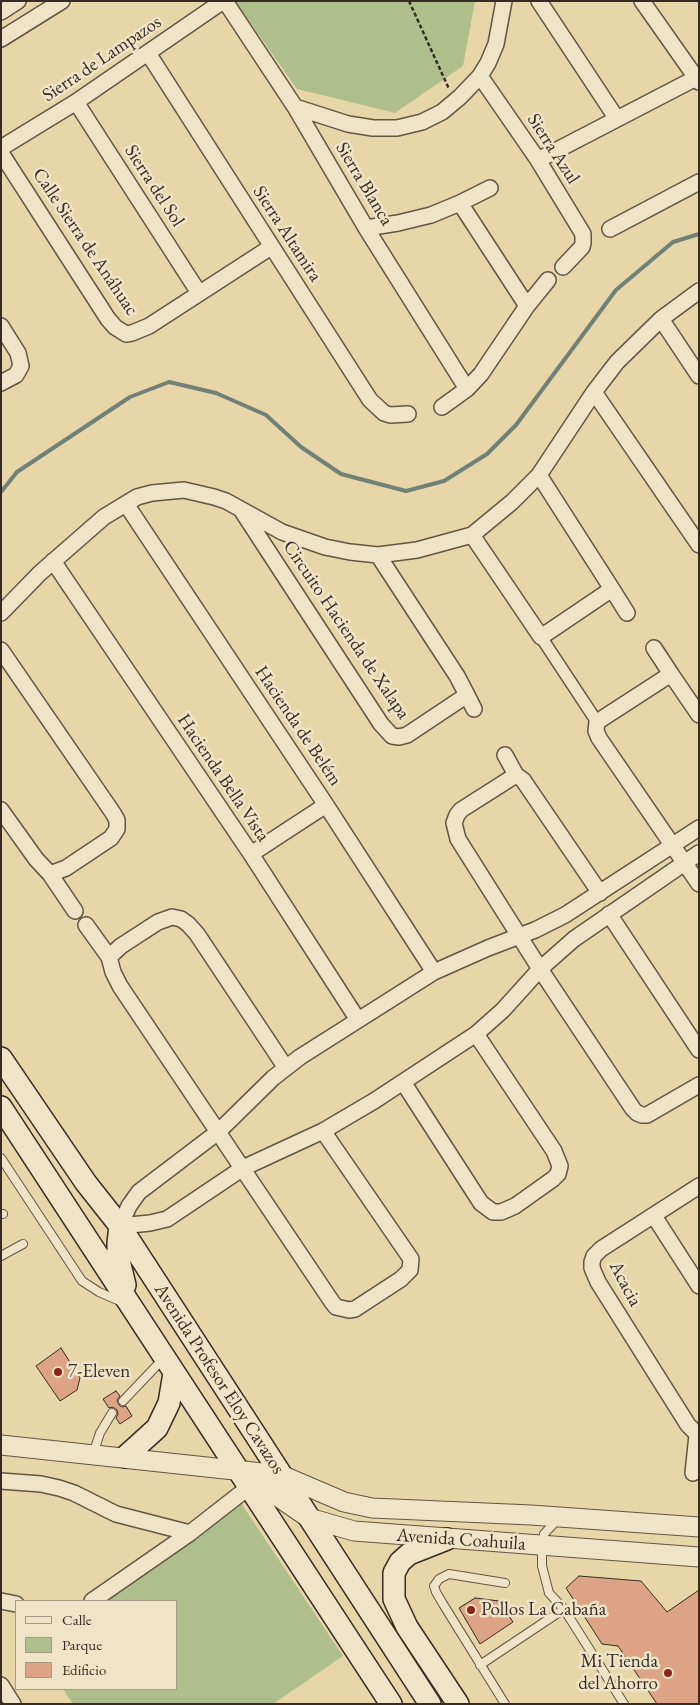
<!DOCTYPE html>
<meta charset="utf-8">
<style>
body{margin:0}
#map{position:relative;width:700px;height:1705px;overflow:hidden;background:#e7d6a8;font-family:"EB Garamond",serif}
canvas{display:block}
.frame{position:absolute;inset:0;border:2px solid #362c24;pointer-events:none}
.legend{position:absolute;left:15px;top:1600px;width:162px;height:90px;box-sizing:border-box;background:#efe4c6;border:1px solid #a59a85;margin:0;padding:6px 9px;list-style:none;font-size:15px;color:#362c24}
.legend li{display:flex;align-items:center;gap:10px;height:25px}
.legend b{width:25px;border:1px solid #a59a85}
</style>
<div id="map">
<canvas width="700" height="1705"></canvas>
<div class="frame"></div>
<ul class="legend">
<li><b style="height:6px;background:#efe4c6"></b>Calle</li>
<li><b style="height:14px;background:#afbf8c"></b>Parque</li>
<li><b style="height:14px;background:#dca485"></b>Edificio</li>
</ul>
</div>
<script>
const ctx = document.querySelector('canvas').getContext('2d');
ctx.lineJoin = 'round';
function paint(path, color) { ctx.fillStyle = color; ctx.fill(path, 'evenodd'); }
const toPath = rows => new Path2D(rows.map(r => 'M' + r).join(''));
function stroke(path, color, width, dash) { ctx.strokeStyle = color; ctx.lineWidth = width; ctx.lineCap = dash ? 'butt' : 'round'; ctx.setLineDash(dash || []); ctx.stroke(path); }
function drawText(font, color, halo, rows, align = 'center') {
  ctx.font = font + ' "EB Garamond",serif'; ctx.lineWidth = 5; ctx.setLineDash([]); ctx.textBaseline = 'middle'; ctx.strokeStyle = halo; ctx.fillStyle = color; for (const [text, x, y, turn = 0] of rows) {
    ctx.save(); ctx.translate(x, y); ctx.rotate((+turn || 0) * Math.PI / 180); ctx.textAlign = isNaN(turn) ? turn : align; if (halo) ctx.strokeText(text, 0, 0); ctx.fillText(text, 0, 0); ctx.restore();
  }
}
paint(toPath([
 [235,1,475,1,463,66,395,113,297,89],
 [241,1503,343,1656,273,1704,73,1704,63,1689,176,1689,176,1601,101,1601]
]), '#afbf8c');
stroke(toPath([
 [1,492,17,472,130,397,169,382,216,393,266,415,301,447,341,474,406,491,444,481,487,454,516,425,616,290,673,242,699,234]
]), '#708175', 4);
const building = toPath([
 [61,1348,80,1378,77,1390,60,1401,36,1366,61,1348],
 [116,1391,120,1396,117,1400,119,1405,122,1407,126,1406,132,1416,120,1424,116,1418,118,1414,117,1410,113,1407,109,1408,103,1399,116,1391],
 [579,1576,641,1581,667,1612,699,1590,699,1704,657,1704,618,1646,602,1644,566,1588,579,1576],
 [475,1598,499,1601,513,1622,480,1644,459,1608,475,1598]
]);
paint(building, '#dca485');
stroke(building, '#362c24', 1);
const service = toPath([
 [1,1158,82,1281,99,1292,122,1302],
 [1,1214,3,1214],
 [1,1256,23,1244],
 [123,1401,163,1359],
 [93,1454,100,1433,112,1413],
 [558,1519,544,1534,542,1546,542,1566,549,1593,564,1609,624,1704],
 [505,1583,449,1574,439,1579,434,1586,436,1592,443,1604,505,1704],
 [480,1665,564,1609]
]);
const pedestrian = toPath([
 [541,637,597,722]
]);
const minor = toPath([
 [225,1,295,107,366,228,467,389],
 [539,1,617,119],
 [642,1,699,82],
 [1,12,18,1],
 [1,39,62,1],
 [148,53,370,400,384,413,390,415,408,414],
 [480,76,538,160,583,234,583,243,582,247,563,267],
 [76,102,199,293],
 [295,107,348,124,373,128,397,128,422,122,442,112,460,97,480,76,488,63,496,44,504,1],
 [1,148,76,102,223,1],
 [1,153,108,319,115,327,126,334,132,333,149,326,271,247],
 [538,160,696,78],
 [460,203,527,306],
 [366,228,398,223,431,215,460,203,490,188],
 [610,229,699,182],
 [661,319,699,376],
 [1,326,18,353,21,366,16,375,1,383],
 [594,392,699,545],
 [442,407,467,389,481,374,527,306,548,280],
 [126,504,326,805,434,972],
 [242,511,381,724,392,736,399,737,407,735,467,695,457,676,378,555],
 [472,535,541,637,612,589,539,475],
 [53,561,251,854,358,1020],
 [612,589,627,613],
 [1,613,40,573,104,517,137,497,152,493,184,490,214,497,226,501,282,532,325,547,350,552,378,555,417,550,472,535,512,502,539,475,594,392,617,362,661,319,699,291],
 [654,648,671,674],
 [1,650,113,813,117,820,117,829,111,838,66,868,50,874,36,859,1,810],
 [467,695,474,709],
 [699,715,671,674,597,722,596,731,599,738,699,884],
 [505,755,516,775],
 [699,828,565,915,535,930,488,948,434,972,300,1057,273,1078,218,1132,139,1192,129,1206,120,1226,150,1223,167,1219,243,1168,323,1131,374,1101,476,1034,503,1010,540,969,574,939,699,853],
 [251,854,326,805],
 [50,874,75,911],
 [600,893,523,780,516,775,461,810,457,815,454,823,458,839,540,969,633,1109,637,1113,642,1115,647,1115,699,1085],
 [609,914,699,1050],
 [86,925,109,957],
 [286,1068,197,934,188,924,181,919,172,917,158,922,121,946,109,957,113,972,120,986,332,1302,336,1307,349,1310,355,1309,401,1279,410,1270,411,1259,323,1131],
 [403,1082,481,1203,493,1212,501,1212,515,1206,553,1179,558,1174,560,1166,554,1151,476,1034],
 [699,1186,601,1249,594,1256,592,1262,592,1268,598,1282,688,1425,699,1436],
 [654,1216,699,1286],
 [693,1473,697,1435],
 [1,1481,41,1484,59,1488,74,1493,116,1514,190,1533],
 [1,1601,16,1604],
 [92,1601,190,1533,249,1487],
 [1,1685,13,1704]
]);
const tertiary = toPath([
 [1,1445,281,1475,344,1502,372,1508,531,1515,699,1527],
 [242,1472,309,1518,354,1531,699,1557]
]);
const secondary = toPath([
 [1,1058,86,1183,120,1226,430,1704],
 [1,1107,391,1704],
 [120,1226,118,1243,118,1256,125,1285],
 [125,1457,157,1428,169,1403,174,1373],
 [447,1539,409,1554,400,1562,394,1573,394,1599,407,1627,458,1704]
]);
stroke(service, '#625645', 10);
stroke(pedestrian, '#625645', 14);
stroke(minor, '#625645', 18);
stroke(tertiary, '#625645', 21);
stroke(secondary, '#362c24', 24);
stroke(toPath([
 [409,1,449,89]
]), '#362c24', 2.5, [4, 2.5]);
stroke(service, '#efe4c6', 8);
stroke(pedestrian, '#efe4c6', 11);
stroke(minor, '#efe4c6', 15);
stroke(tertiary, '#efe4c6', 19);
stroke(secondary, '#efe4c6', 21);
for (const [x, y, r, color] of [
 [58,1372,5,"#8f2418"],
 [471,1610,5,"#8f2418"],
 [668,1673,5,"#8f2418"]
]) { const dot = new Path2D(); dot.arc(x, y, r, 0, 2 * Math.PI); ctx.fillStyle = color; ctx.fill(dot); stroke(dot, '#efe4c6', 2); }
drawText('19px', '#362c24', '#efe4c6', [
 ["Sierra de Lampazos",102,59,-34],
 ["Sierra Azul",553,149,57],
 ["Sierra Blanca",364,184,59],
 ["Sierra del Sol",154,186,57],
 ["Sierra Altamira",287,234,57],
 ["Calle Sierra de Anáhuac",85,242,56],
 ["Circuito Hacienda de Xalapa",346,630,56],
 ["Hacienda de Belém",298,726,56],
 ["Hacienda Bella Vista",223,778,56],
 ["Acacia",625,1284,62],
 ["Avenida Profesor Eloy Cavazos",219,1379,57],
 ["Avenida Coahuila",461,1540,4]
]);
drawText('19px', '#362c24', '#efe4c6', [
 ["7-Eleven",68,1372],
 ["Pollos La Cabaña",481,1610],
 ["Mi Tienda",658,1662,"right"],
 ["del Ahorro",658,1684,"right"]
], 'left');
</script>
